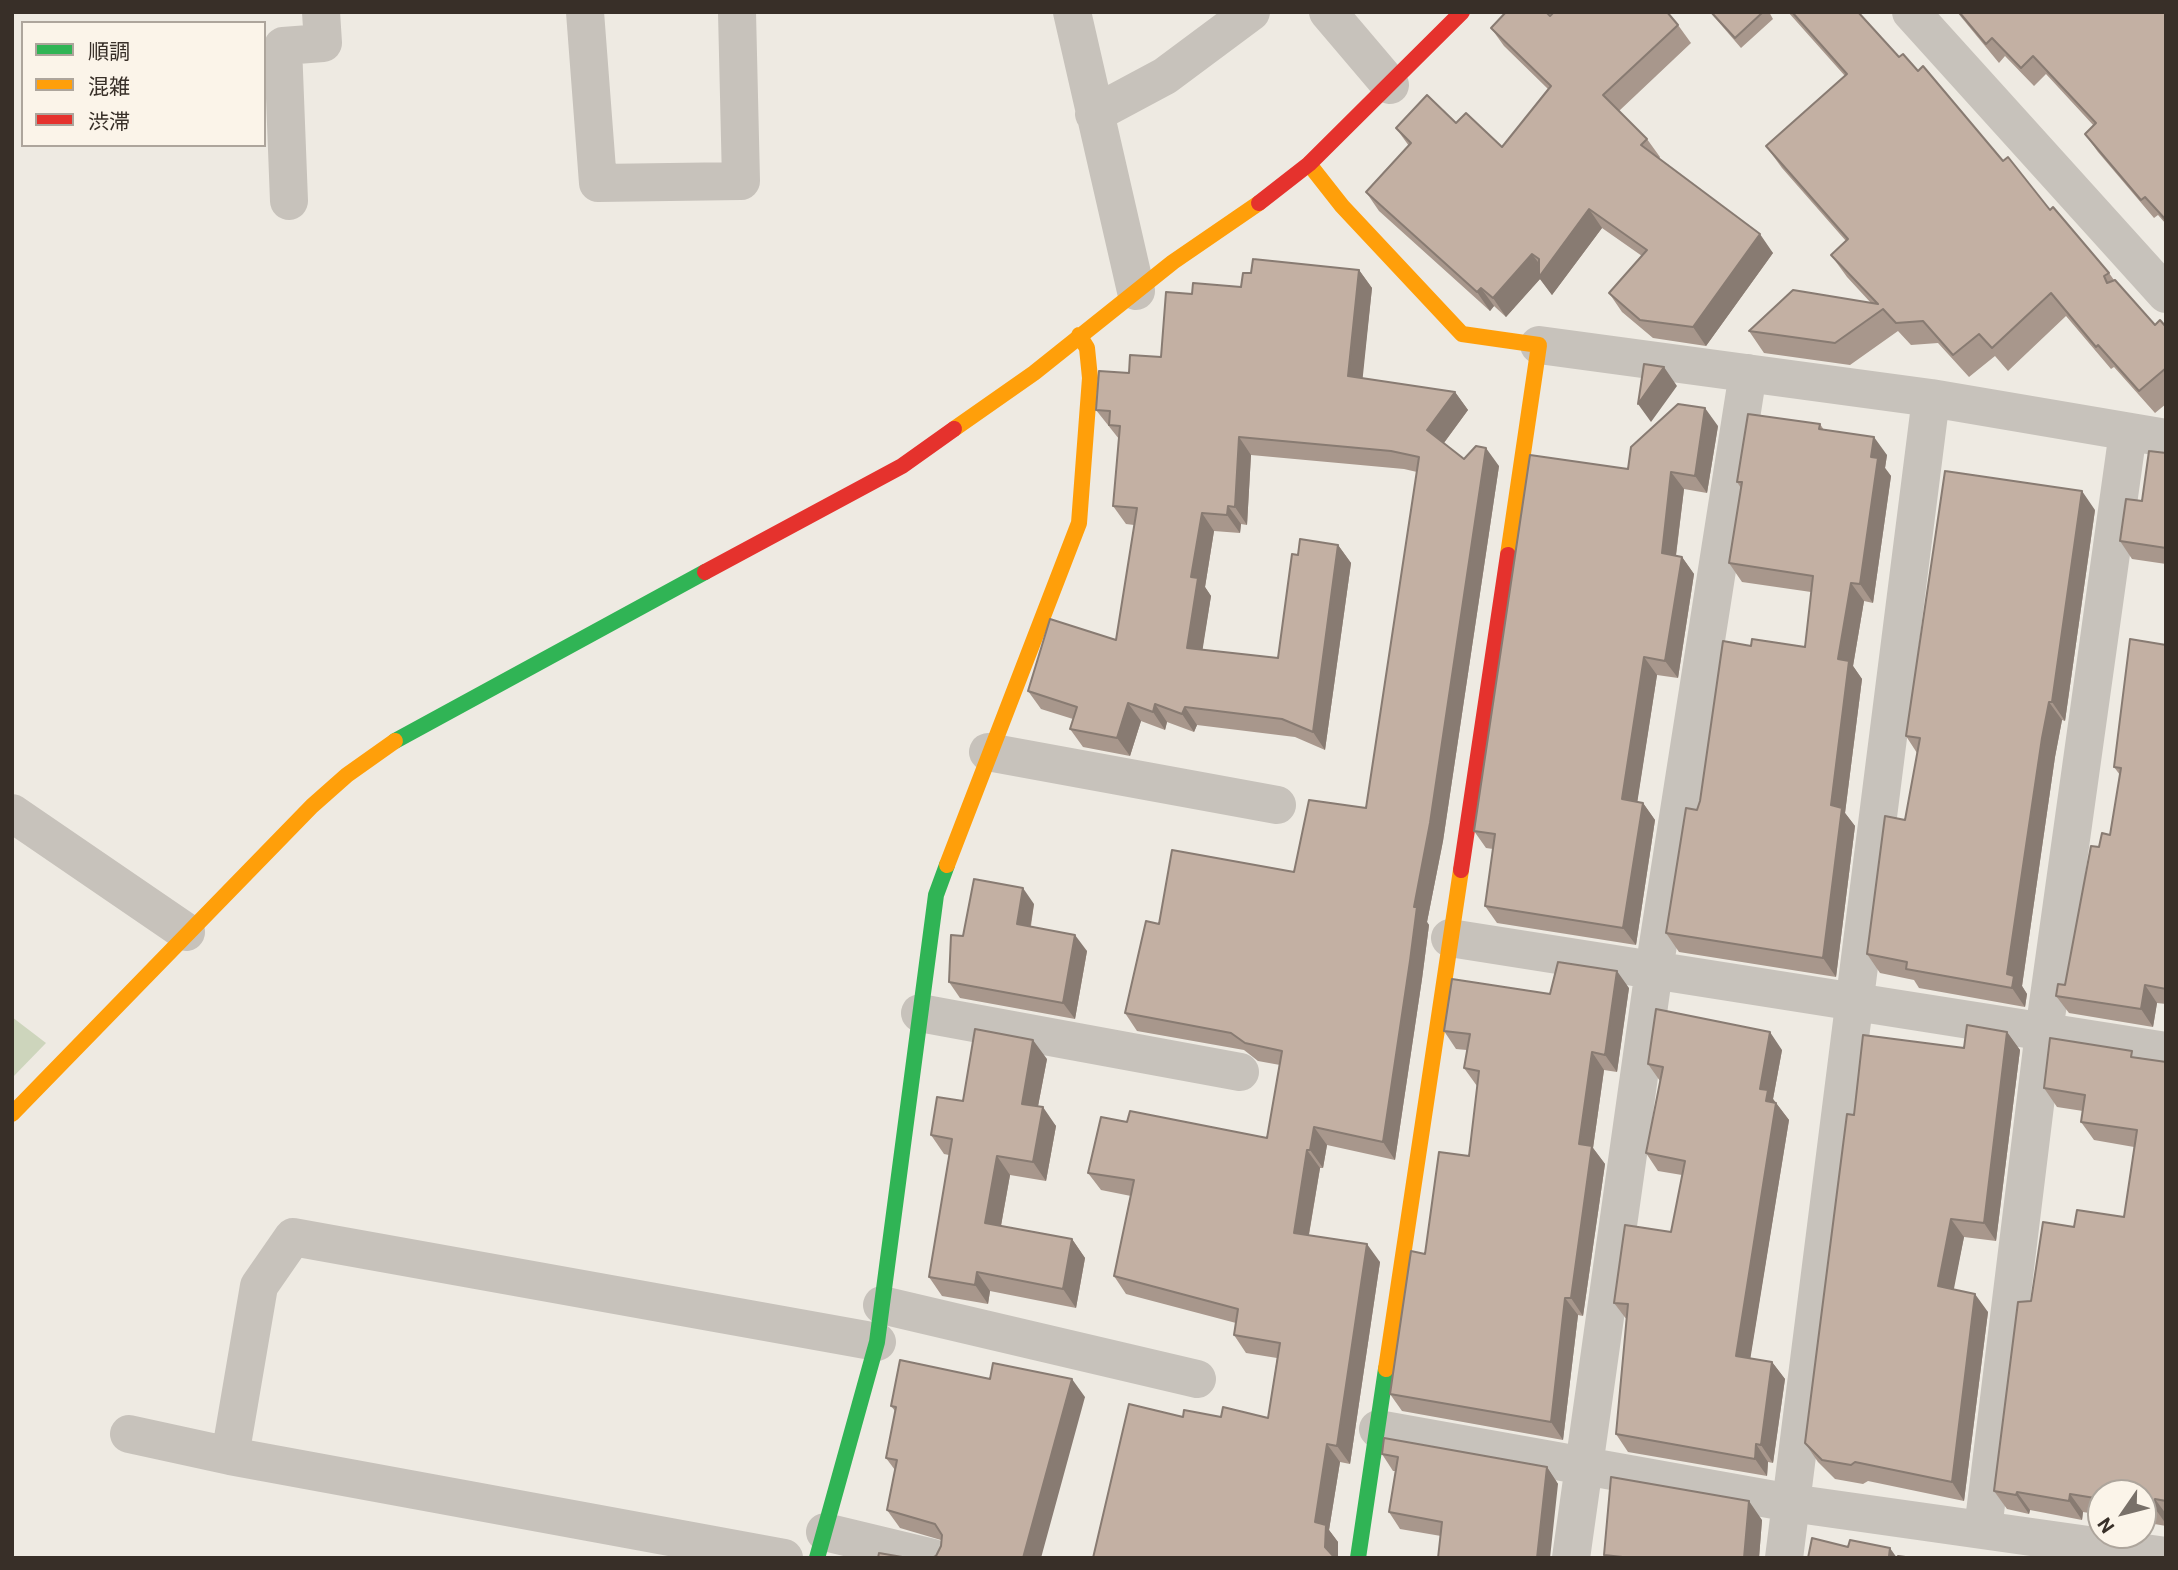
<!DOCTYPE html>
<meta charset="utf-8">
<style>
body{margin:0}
#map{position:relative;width:2178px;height:1570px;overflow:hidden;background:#eeeae2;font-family:Roboto,"Noto Sans JP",sans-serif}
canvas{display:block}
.frame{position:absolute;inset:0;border:14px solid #382f28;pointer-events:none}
.legend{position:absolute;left:21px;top:21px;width:245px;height:126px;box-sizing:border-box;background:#fbf4e9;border:2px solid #ada59c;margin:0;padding:9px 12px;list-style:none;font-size:21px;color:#382f28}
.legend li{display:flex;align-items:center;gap:14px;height:35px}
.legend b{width:35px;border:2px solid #ada59c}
.north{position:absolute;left:2087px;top:1479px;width:70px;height:70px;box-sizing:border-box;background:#fbf4e9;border:2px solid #ada59c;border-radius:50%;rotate:235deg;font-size:19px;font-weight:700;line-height:28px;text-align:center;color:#382f28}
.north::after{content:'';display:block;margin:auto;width:24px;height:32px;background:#787069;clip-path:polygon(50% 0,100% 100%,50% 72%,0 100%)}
</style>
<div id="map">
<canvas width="2178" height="1570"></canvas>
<div class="frame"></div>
<ul class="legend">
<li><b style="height:9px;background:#30b455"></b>順調</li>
<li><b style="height:9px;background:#ff9f0a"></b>混雑</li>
<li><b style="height:9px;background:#e5322d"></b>渋滞</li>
</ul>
<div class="north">N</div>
</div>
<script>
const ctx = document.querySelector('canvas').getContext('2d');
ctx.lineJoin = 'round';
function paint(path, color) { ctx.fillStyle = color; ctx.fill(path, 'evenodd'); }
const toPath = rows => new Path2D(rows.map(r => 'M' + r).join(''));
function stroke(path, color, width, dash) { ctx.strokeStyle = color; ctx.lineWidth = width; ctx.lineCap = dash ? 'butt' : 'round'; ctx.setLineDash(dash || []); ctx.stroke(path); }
paint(toPath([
 [12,1017,46,1043,12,1078]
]), '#cdd5bc');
stroke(toPath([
 [585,12,598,183,741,181,737,12],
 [1072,12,1136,291],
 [1328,12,1390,85],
 [1911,12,2166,294],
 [1094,114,1165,76,1251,12],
 [289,201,283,46,323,43,321,12],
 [1539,345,1931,398,2166,438],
 [988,752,1277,805],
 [12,813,186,932],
 [1450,938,2166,1051],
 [920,1013,1240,1072],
 [882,1305,1197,1379],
 [1378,1429,1791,1503,2166,1556],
 [129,1434,230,1456,784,1558],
 [230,1456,259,1286,293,1237,877,1342],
 [1983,1529,2044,1032,2128,432],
 [825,1532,933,1558],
 [1571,1558,1654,970,1748,373],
 [1784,1558,1931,398]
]), '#c7c2bb', 38);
stroke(toPath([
 [395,741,705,572],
 [817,1558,877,1342,936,895,947,865],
 [1358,1558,1386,1369]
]), '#30b455', 16);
stroke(toPath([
 [1309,164,1342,206,1462,334,1539,345,1508,555],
 [954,429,1034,373,1173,262,1259,203],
 [947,865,1079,523,1090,378,1087,348,1079,335],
 [12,1114,312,806,347,775,395,741],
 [1386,1369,1461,870]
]), '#ff9f0a', 16);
stroke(toPath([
 [1259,203,1309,164,1462,12],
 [705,572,902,466,954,429],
 [1461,870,1508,555]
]), '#e5322d', 16);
paint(toPath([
 [1710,12,1769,12,1773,19,1741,48],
 [1788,12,1858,12,1899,57,2003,161,2050,210,2109,273,2114,280,2155,325,2166,327,2166,404,2155,413,2114,367,2111,369,2066,316,2008,371,1995,356,1969,377,1938,343,1911,345,1898,331,1850,365,1764,353,1749,331,1871,303,1847,277,1831,255,1846,241,1782,168,1766,146,1845,76],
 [1957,12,2166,12,2166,224,2158,215,2154,218,2098,152,2085,134,2094,126,2046,74,2034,86,2005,56,1999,63],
 [1550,16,1678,25,1691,43,1619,111,1647,139,1660,157,1659,159,1773,253,1706,346,1653,338,1622,312,1609,293,1642,256,1602,228,1552,295,1540,279,1506,317,1494,306,1490,311,1379,211,1366,192,1409,146,1396,128,1456,123,1502,147,1548,89,1504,46,1491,28],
 [1359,270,1372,288,1362,378,1455,392,1468,410,1444,443,1464,459,1499,466,1443,841,1427,922,1429,925,1422,979,1395,1160,1327,1145,1323,1168,1320,1168,1309,1235,1380,1262,1350,1464,1340,1462,1329,1530,1338,1542,1338,1558,1093,1558,1183,1417,1268,1418,1277,1358,1246,1353,1234,1335,1236,1323,1126,1294,1114,1276,1131,1196,1101,1190,1088,1173,1127,1122,1267,1138,1280,1065,1258,1061,1244,1050,1137,1031,1125,1013,1159,924,1294,872,1366,808,1417,472,1404,469,1251,455,1247,525,1241,524,1240,533,1214,531,1205,587,1211,596,1202,650,1278,658,1298,555,1338,545,1351,563,1325,750,1295,737,1197,725,1194,732,1167,722,1165,730,1141,721,1130,756,1083,747,1070,729,1073,719,1041,709,1028,691,1116,640,1134,525,1126,524,1113,506,1119,439,1096,410,1129,373,1161,357,1192,294,1241,287,1251,273],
 [1820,424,1824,430,1887,455,1885,468,1891,476,1873,603,1864,601,1853,666,1862,679,1845,813,1855,826,1836,977,1679,952,1666,933,1697,810,1751,646,1805,647,1811,592,1742,582,1729,563,1741,488,1737,482],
 [1718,426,1707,493,1684,489,1676,556,1682,557,1694,574,1678,678,1657,675,1637,802,1643,803,1655,820,1636,945,1497,923,1485,906,1493,849,1486,848,1474,831,1628,469],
 [2166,453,2166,564,2132,559,2120,541,2142,501],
 [2095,510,2065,721,2062,720,2055,757,2022,986,2027,994,2025,1007,1919,988,1914,980,1880,973,1867,954,1905,820,1917,753,1906,736],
 [2166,645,2166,1004,2157,1003,2153,1027,2069,1013,2056,996,2065,985,2099,847,2110,835,2120,775,2114,767],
 [1034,904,1031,926,1087,951,1075,1019,960,998,949,982,963,936],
 [1629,988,1617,1072,1604,1070,1593,1148,1605,1164,1583,1316,1578,1315,1563,1440,1402,1411,1390,1394,1425,1254,1469,1156,1477,1086,1464,1068,1467,1050,1456,1049,1444,1031,1550,994],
 [2007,1032,2020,1050,1996,1241,1964,1237,1953,1289,1988,1312,1964,1501,1868,1481,1863,1484,1835,1479,1818,1462,1805,1443,1854,1115,1964,1048],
 [1782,1050,1773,1099,1789,1120,1750,1358,1772,1362,1785,1379,1773,1463,1768,1462,1767,1476,1628,1452,1616,1434,1627,1320,1614,1303,1671,1232,1682,1175,1658,1171,1646,1153,1660,1081,1648,1064],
 [2136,1057,2166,1062,2166,1526,2143,1522,2143,1493,2101,1493,2101,1515,2083,1512,2082,1520,2030,1510,2029,1514,2007,1509,1994,1491,2031,1301,2074,1227,2124,1217,2134,1147,2094,1140,2081,1122,2083,1111,2057,1107,2044,1088],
 [1047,1059,1038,1106,1056,1126,1046,1181,1010,1175,1001,1226,1072,1239,1085,1258,1076,1308,990,1291,988,1304,942,1296,929,1277,949,1155,944,1154,931,1135,963,1101],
 [1085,1397,936,1556,941,1546,941,1540,900,1528,887,1510,895,1470,886,1458,895,1411,891,1406],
 [1382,1454,1547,1467,1558,1484,1441,1536,1400,1529,1389,1512,1396,1471,1393,1471],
 [1762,1520,1759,1558,1606,1558,1604,1555]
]), '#a8978c');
paint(toPath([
 [1589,209,1602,228,1552,295,1540,279,1506,317,1493,298,1532,254,1544,270],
 [1760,234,1773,253,1706,346,1693,327],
 [1359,270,1372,288,1361,394,1348,376],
 [1481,288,1494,306,1490,311,1477,292],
 [1664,367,1677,386,1651,422,1638,404],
 [1455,392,1468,410,1440,448,1427,430],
 [1705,408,1718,426,1707,493,1695,476],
 [1239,437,1251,455,1247,525,1235,507],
 [1874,437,1887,455,1885,468,1891,476,1873,603,1860,584,1871,457],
 [1486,448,1499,466,1443,841,1427,922,1429,925,1422,979,1395,1160,1383,1142,1414,907],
 [1671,472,1684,489,1674,570,1662,553],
 [2082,491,2095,510,2065,721,2052,702],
 [1228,506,1241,524,1240,533,1227,515],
 [1202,513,1214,531,1205,587,1211,596,1200,666,1187,648,1191,577],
 [1338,545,1351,563,1325,750,1313,732],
 [1682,557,1694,574,1678,678,1665,661],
 [1851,583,1864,601,1853,666,1862,679,1845,813,1855,826,1836,977,1823,958,1838,659],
 [1644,657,1657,675,1635,817,1622,799],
 [2049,702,2062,720,2055,757,2022,986,2027,994,2025,1007,2012,988,2007,974,2042,738],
 [1128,703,1141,721,1130,756,1117,738],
 [1155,704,1167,722,1165,730,1153,712],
 [1185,707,1197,725,1194,732,1182,714],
 [1643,803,1655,820,1636,945,1623,928],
 [1023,888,1034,904,1028,940,1017,924],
 [1075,935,1087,951,1075,1019,1063,1003],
 [1617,971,1629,988,1617,1072,1605,1055],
 [2145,985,2157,1003,2153,1027,2141,1009],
 [1770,1032,1782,1050,1773,1099,1789,1120,1748,1373,1736,1356,1766,1101,1760,1089],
 [2007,1032,2020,1050,1996,1241,1984,1223],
 [1033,1040,1047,1059,1035,1122,1022,1104],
 [1592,1052,1604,1070,1593,1148,1605,1164,1583,1316,1571,1298,1579,1144],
 [1043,1107,1056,1126,1046,1181,1033,1162],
 [1314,1127,1327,1145,1323,1168,1310,1150],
 [1307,1150,1320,1168,1306,1251,1294,1233],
 [997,1156,1010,1175,998,1242,985,1223],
 [1951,1219,1964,1237,1951,1304,1938,1286],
 [1072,1239,1085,1258,1076,1308,1063,1289],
 [1367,1244,1380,1262,1350,1464,1337,1446],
 [977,1272,990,1291,988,1304,975,1285],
 [1975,1294,1988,1312,1964,1501,1952,1482],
 [1565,1298,1578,1315,1563,1440,1551,1422],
 [1772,1362,1785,1379,1773,1463,1761,1445],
 [1072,1379,1085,1397,1041,1558,1023,1558],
 [1327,1444,1340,1462,1329,1530,1338,1542,1338,1558,1332,1558,1325,1547,1315,1522],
 [1756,1444,1768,1462,1767,1476,1755,1459],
 [1547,1467,1558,1484,1550,1558,1537,1558],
 [2017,1492,2030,1510,2029,1514,2016,1495],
 [2070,1494,2083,1512,2082,1520,2069,1501],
 [2155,1499,2166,1514,2166,1524,2154,1507],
 [1749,1501,1762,1520,1759,1558,1744,1558],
 [1890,1548,1897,1558,1889,1556]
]), '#887b72');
const building = toPath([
 [1506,12,1546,12,1550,16,1554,12,1667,12,1678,25,1603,95,1647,139,1641,145,1760,234,1693,327,1640,320,1609,293,1647,250,1589,209,1539,277,1539,259,1532,254,1493,298,1481,288,1477,292,1366,192,1411,143,1396,128,1427,95,1456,123,1466,113,1502,147,1551,86,1491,28,1506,12],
 [1711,12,1763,12,1735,38,1711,12],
 [1792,12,1858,12,1899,57,1903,54,1918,71,1923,66,2003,161,2008,157,2050,210,2053,207,2109,273,2104,276,2107,283,2115,280,2155,325,2160,320,2166,327,2166,368,2139,391,2098,345,2096,347,2051,293,1992,348,1979,334,1953,355,1923,321,1896,323,1883,309,1835,343,1749,331,1793,290,1878,304,1831,255,1848,239,1766,146,1847,74,1792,12],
 [1959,12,2166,12,2166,220,2145,197,2141,200,2085,134,2096,123,2033,56,2021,68,1992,38,1986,44,1959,12],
 [1253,259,1359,270,1348,376,1455,392,1427,430,1464,459,1476,446,1486,448,1430,823,1414,907,1417,907,1410,961,1383,1142,1314,1127,1310,1150,1307,1150,1294,1233,1367,1244,1337,1446,1327,1444,1315,1522,1326,1525,1325,1547,1335,1558,1093,1558,1129,1404,1183,1417,1184,1410,1221,1417,1223,1407,1268,1418,1280,1343,1234,1335,1238,1309,1114,1276,1134,1180,1088,1173,1101,1117,1127,1122,1130,1111,1267,1138,1282,1051,1245,1043,1231,1033,1125,1013,1146,921,1159,924,1172,850,1294,872,1309,800,1366,808,1419,457,1391,451,1239,437,1235,507,1228,506,1227,515,1202,513,1191,577,1198,578,1187,648,1278,658,1292,554,1298,555,1300,539,1338,545,1313,732,1282,719,1185,707,1182,714,1155,704,1153,712,1128,703,1117,738,1070,729,1077,707,1028,691,1050,619,1116,640,1137,508,1113,506,1120,426,1109,425,1110,411,1096,410,1099,371,1129,373,1130,355,1161,357,1166,292,1192,294,1193,283,1241,287,1243,273,1251,273,1253,259],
 [1644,364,1664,367,1638,404,1644,364],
 [1678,404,1705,408,1695,476,1671,472,1662,553,1682,557,1665,661,1644,657,1622,799,1643,803,1623,928,1485,906,1495,834,1474,831,1530,455,1628,469,1631,447,1678,404],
 [1748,414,1820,424,1819,429,1874,437,1871,457,1878,458,1860,584,1851,583,1838,659,1849,661,1831,805,1842,808,1823,958,1666,933,1686,808,1697,810,1700,801,1723,641,1751,646,1752,639,1805,647,1813,576,1729,563,1742,482,1737,482,1748,414],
 [2149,451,2166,453,2166,548,2120,541,2126,499,2142,501,2149,451],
 [1945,471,2082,491,2052,702,2049,702,2042,738,2007,974,2014,976,2012,988,1906,969,1907,962,1867,954,1885,816,1905,820,1920,738,1906,736,1945,471],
 [2130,639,2166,645,2166,989,2145,985,2141,1009,2056,996,2058,984,2065,985,2091,846,2099,847,2102,833,2110,835,2121,768,2114,767,2130,639],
 [974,879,1023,888,1017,924,1075,935,1063,1003,949,982,951,935,963,936,974,879],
 [1558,962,1617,971,1605,1055,1592,1052,1579,1144,1592,1146,1571,1298,1565,1298,1551,1422,1390,1394,1411,1251,1425,1254,1439,1152,1469,1156,1479,1071,1464,1068,1470,1034,1444,1031,1452,979,1550,994,1558,962],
 [1656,1009,1770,1032,1760,1089,1768,1090,1766,1101,1776,1103,1736,1356,1772,1362,1761,1445,1756,1444,1755,1459,1616,1434,1628,1304,1614,1303,1625,1225,1671,1232,1685,1161,1646,1153,1663,1067,1648,1064,1656,1009],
 [1967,1025,2007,1032,1984,1223,1951,1219,1938,1286,1975,1294,1952,1482,1855,1462,1851,1465,1822,1460,1805,1443,1847,1114,1854,1115,1863,1035,1964,1048,1967,1025],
 [975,1029,1033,1040,1022,1104,1043,1107,1033,1162,997,1156,985,1223,1072,1239,1063,1289,977,1272,975,1285,929,1277,952,1139,931,1135,937,1097,963,1101,975,1029],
 [2050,1038,2132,1051,2131,1057,2166,1062,2166,1501,2155,1499,2154,1507,2143,1506,2143,1493,2101,1493,2101,1499,2070,1494,2069,1501,2017,1492,2016,1495,1994,1491,2018,1302,2031,1301,2043,1222,2074,1227,2077,1210,2124,1217,2137,1130,2081,1122,2085,1095,2044,1088,2050,1038],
 [900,1360,990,1379,993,1363,1072,1379,1023,1558,932,1558,936,1556,941,1546,942,1535,935,1524,887,1510,897,1460,886,1458,896,1407,891,1406,900,1360],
 [1384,1438,1547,1467,1537,1558,1438,1558,1442,1522,1389,1512,1398,1457,1382,1454,1384,1438],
 [1611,1477,1749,1501,1744,1558,1632,1558,1604,1555,1611,1477],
 [1812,1538,1848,1547,1850,1540,1890,1548,1889,1556,1896,1558,1808,1558,1812,1538],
 [879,1553,908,1558,878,1558,879,1553],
 [1898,1556,1913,1558,1898,1558,1898,1556]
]);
paint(building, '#c3b0a3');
stroke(building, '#887b72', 2);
</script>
